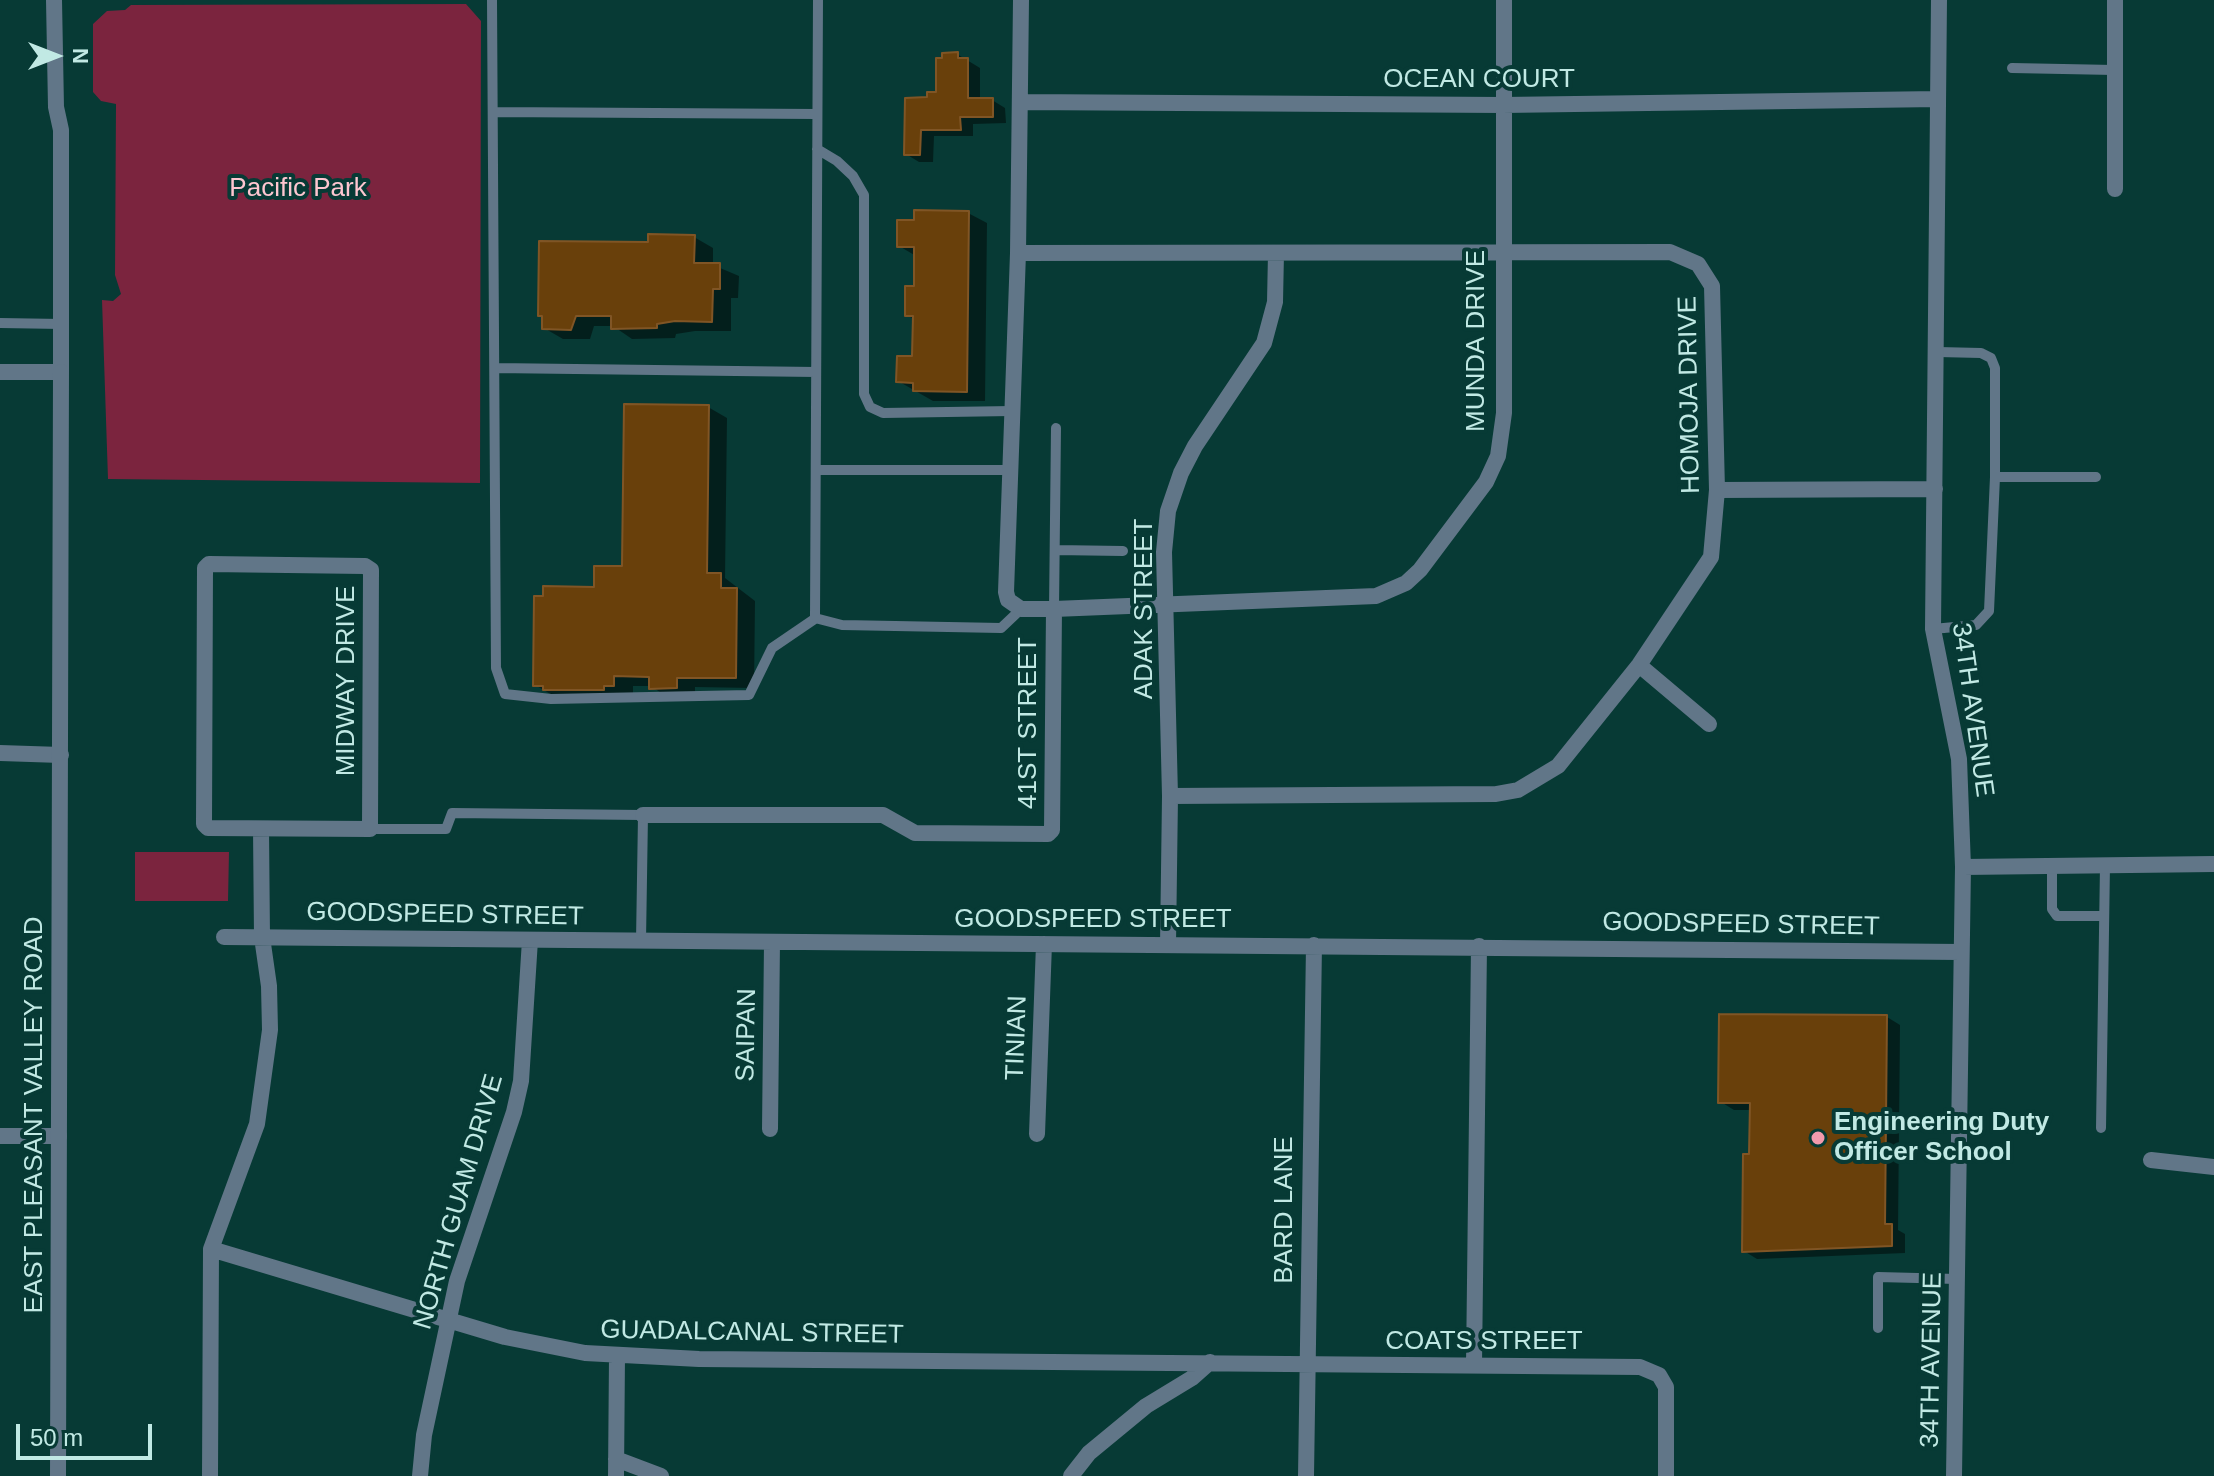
<!DOCTYPE html>
<style>
body{margin:0}
#map{position:relative;width:2214px;height:1476px;overflow:hidden;background:#073a35;font-family:Arial,sans-serif}
canvas{display:block}
.north{position:absolute;left:16px;top:16px;width:80px;height:80px;-webkit-text-stroke:6px #073a35;paint-order:stroke;rotate:90deg;font-size:22px;font-weight:700;line-height:32px;text-align:center;color:#c1e9e4}
.north::after{content:'';display:block;margin:auto;width:28px;height:36px;background:#c1e9e4;clip-path:polygon(50% 0,100% 100%,50% 72%,0 100%)}
.scale{position:absolute;left:16px;top:1424px;width:136px;height:36px;box-sizing:border-box;border:4px solid #c1e9e4;border-top:0;padding-left:10px;font-size:24px;line-height:28px;white-space:nowrap;color:#c1e9e4;-webkit-text-stroke:6px #073a35;paint-order:stroke}
</style>
<div id="map">
<canvas width="2214" height="1476"></canvas>
<div class="north">N</div>
<div class="scale">50 m</div>
</div>
<script>
const ctx = document.querySelector('canvas').getContext('2d');
ctx.lineJoin = 'round';
function paint(path, color) { ctx.fillStyle = color; ctx.fill(path, 'evenodd'); }
const toPath = rows => new Path2D(rows.map(r => 'M' + r).join(''));
function stroke(path, color, width, dash) { ctx.strokeStyle = color; ctx.lineWidth = width; ctx.lineCap = dash ? 'butt' : 'round'; ctx.setLineDash(dash || []); ctx.stroke(path); }
function drawText(font, color, halo, rows, align = 'center') {
  ctx.font = font + ' Arial,sans-serif'; ctx.lineWidth = 8; ctx.setLineDash([]); ctx.textBaseline = 'middle'; ctx.strokeStyle = halo; ctx.fillStyle = color; for (const [text, x, y, turn = 0] of rows) {
    ctx.save(); ctx.translate(x, y); ctx.rotate((+turn || 0) * Math.PI / 180); ctx.textAlign = isNaN(turn) ? turn : align; if (halo) ctx.strokeText(text, 0, 0); ctx.fillText(text, 0, 0); ctx.restore();
  }
}
paint(toPath([
 [466,4,481,21,480,483,108,479,102,300,113,301,121,294,115,275,116,104,101,101,93,92,93,24,107,11,125,10,131,5],
 [135,852,229,852,228,901,135,901]
]), '#7b243e');
paint(toPath([
 [957,54,980,68,980,100,992,100,1005,108,1006,123,973,124,973,136,934,136,933,162,919,162,906,154,929,99,938,94],
 [968,213,987,223,985,401,933,401,898,381,914,358,915,320,907,315,916,288,916,256,899,246,916,222],
 [694,237,713,248,713,265,739,276,738,298,731,298,731,331,695,331,676,334,675,338,632,339,613,326,594,326,590,339,563,339,544,328,544,318,540,315,650,244],
 [708,407,727,418,725,578,755,601,754,688,695,687,695,698,670,699,651,686,633,686,633,696,554,696,535,685,596,589,624,568],
 [1887,1017,1900,1025,1898,1230,1905,1234,1905,1253,1757,1259,1744,1251,1751,1110,1734,1110,1721,1102]
]), '#0007');
const building = toPath([
 [958,52,958,58,968,58,968,98,993,98,993,117,960,117,961,130,921,130,920,155,904,155,905,98,927,97,927,92,936,92,936,58,942,58,942,53,958,52],
 [914,210,969,211,967,392,913,391,913,383,896,382,897,356,912,356,913,316,905,316,905,286,914,286,914,247,897,247,897,220,914,220,914,210],
 [648,234,695,235,694,263,720,263,720,289,713,289,712,322,675,321,657,324,657,328,611,329,611,316,576,316,571,330,542,329,542,316,538,316,539,241,648,242,648,234],
 [624,404,709,405,707,573,721,573,721,588,737,588,736,678,677,678,677,688,649,689,649,677,614,676,614,686,604,686,604,690,543,690,543,686,533,686,534,596,543,596,543,586,594,587,594,566,622,566,624,404],
 [1719,1014,1887,1015,1885,1224,1892,1224,1892,1246,1742,1252,1743,1154,1749,1154,1750,1103,1718,1103,1719,1014]
]);
paint(building, '#69400b');
stroke(building, '#805525', 2);
stroke(toPath([
 [492,0,496,668,505,694,551,699,749,695,772,648,816,618],
 [818,0,815,618,842,625,1001,628,1021,609],
 [2012,68,2114,70],
 [493,112,817,114],
 [817,149,837,161,853,176,864,195,864,394,870,407,883,413,1012,411],
 [0,323,62,324],
 [495,368,816,372],
 [816,470,1009,470],
 [1995,477,2096,477],
 [1055,550,1123,551],
 [1054,609,1056,428],
 [1933,629,1976,625,1989,611,1995,477,1995,368,1991,358,1981,353,1938,352],
 [370,829,446,829,452,813,643,815,641,941],
 [2052,865,2052,909,2057,916,2104,916],
 [2101,1128,2105,865],
 [1878,1328,1878,1277,1957,1279]
]), '#617688', 10);
stroke(toPath([
 [1021,0,1018,253,1006,592,1008,600,1021,609,1054,609,1376,596,1406,583,1420,570,1486,482,1498,456,1504,413,1504,0],
 [1939,0,1933,629,1959,759,1963,867,1954,1476],
 [2115,0,2115,189],
 [1020,102,1503,105,1938,99],
 [1018,253,1670,252,1698,264,1712,286,1717,490,1711,557,1639,665,1558,766,1518,790,1496,794,1170,796],
 [0,372,61,372,61,130,56,107,54,0],
 [1717,490,1935,489],
 [209,564,365,566,371,570,370,829,208,828,204,824,205,568,209,564],
 [1639,665,1709,724],
 [0,753,61,755],
 [643,815,883,815,915,833,1048,834,1052,830,1054,609],
 [1963,867,2214,864],
 [224,937,1961,952],
 [1168,945,1170,796,1164,552,1168,511,1181,473,1195,446,1264,343,1275,302,1276,253],
 [770,1129,772,942],
 [1037,1134,1044,944],
 [0,1136,59,1136],
 [2151,1160,2214,1167],
 [211,1249,505,1337,585,1353,699,1359,1640,1367,1659,1375,1666,1387,1666,1476],
 [1474,1365,1479,946],
 [616,1459,661,1476],
 [210,1476,211,1249,257,1124,270,1030,269,986,262,937,261,829],
 [420,1476,424,1435,457,1281,514,1112,521,1081,530,940],
 [616,1476,617,1356],
 [1071,1476,1089,1453,1146,1406,1192,1378,1210,1362],
 [1306,1476,1314,945]
]), '#617688', 16);
stroke(toPath([
 [58,1476,61,372]
]), '#617688', 16);
for (const [x, y, r, color] of [
 [1818,1138,8,"#f29aad"]
]) { const dot = new Path2D(); dot.arc(x, y, r, 0, 2 * Math.PI); ctx.fillStyle = color; ctx.fill(dot); stroke(dot, '#073a35', 3); }
drawText('26px', '#c1e9e4', '#073a35', [
 ["OCEAN COURT",1479,80],
 ["MUNDA DRIVE",1477,341,-90],
 ["HOMOJA DRIVE",1690,395,-91],
 ["ADAK STREET",1145,609,-90],
 ["MIDWAY DRIVE",347,681,-90],
 ["34TH AVENUE",1972,710,82],
 ["41ST STREET",1029,723,-90],
 ["GOODSPEED STREET",445,915,1],
 ["GOODSPEED STREET",1093,920],
 ["GOODSPEED STREET",1741,925,1],
 ["SAIPAN",747,1035,-89],
 ["TINIAN",1017,1038,-88],
 ["EAST PLEASANT VALLEY ROAD",35,1115,-90],
 ["NORTH GUAM DRIVE",459,1202,-74],
 ["BARD LANE",1285,1210,-90],
 ["GUADALCANAL STREET",752,1333,1],
 ["COATS STREET",1484,1342],
 ["34TH AVENUE",1932,1360,-89]
]);
drawText('26px', '#fec6d0', '#073a35', [
 ["Pacific Park",298,189]
]);
drawText('bold 26px', '#c1e9e4', '#073a35', [
 ["Engineering Duty",1834,1123],
 ["Officer School",1834,1153]
], 'left');
</script>
